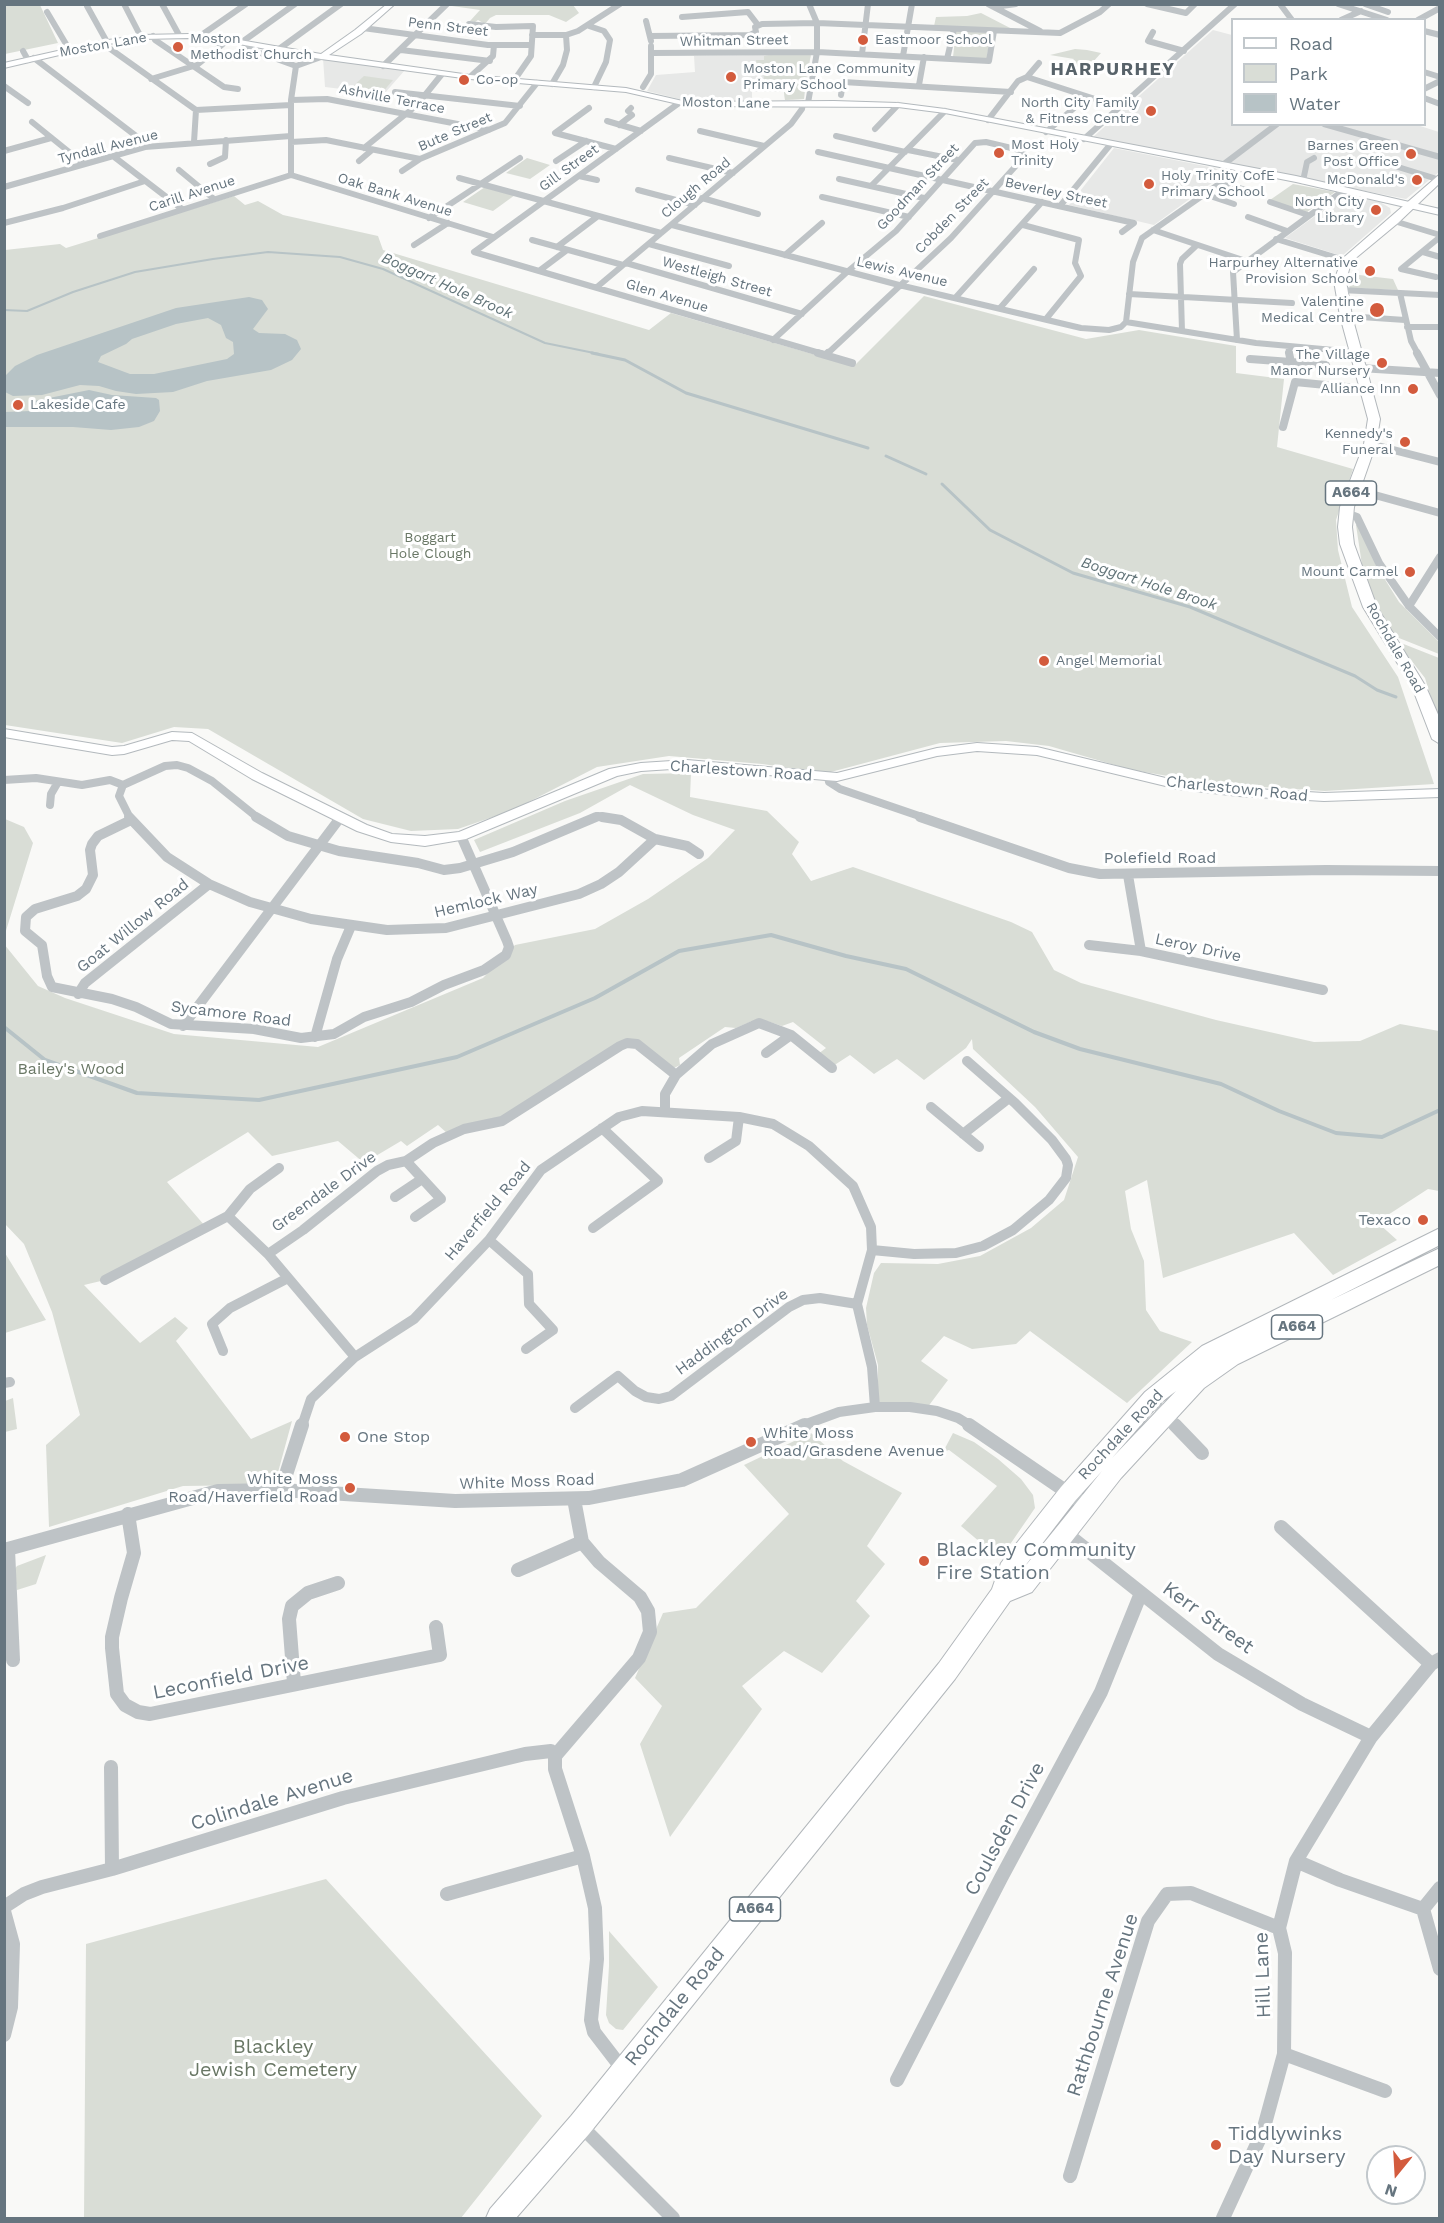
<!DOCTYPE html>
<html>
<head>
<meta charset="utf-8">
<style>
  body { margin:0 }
  #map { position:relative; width:1444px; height:2223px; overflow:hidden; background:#f9f9f7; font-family:"Work Sans",sans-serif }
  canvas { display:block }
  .frame { position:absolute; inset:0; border:6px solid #66757f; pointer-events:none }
  .legend { position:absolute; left:1231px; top:18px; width:195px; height:108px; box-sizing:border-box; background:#fff; border:2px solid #c2c8cc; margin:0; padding:8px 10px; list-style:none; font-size:18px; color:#66757f }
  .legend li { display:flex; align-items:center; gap:12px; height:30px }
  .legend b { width:30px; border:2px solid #c2c8cc }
  .north { position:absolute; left:1366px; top:2145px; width:60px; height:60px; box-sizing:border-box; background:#fff; border:2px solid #c2c8cc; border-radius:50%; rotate:198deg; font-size:16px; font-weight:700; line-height:24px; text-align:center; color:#66757f }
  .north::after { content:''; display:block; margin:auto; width:21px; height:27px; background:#d35b3d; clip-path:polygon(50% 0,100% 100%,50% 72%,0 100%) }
</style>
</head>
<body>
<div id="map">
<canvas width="1444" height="2223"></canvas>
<div class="frame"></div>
<ul class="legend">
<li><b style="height:8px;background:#fff"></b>Road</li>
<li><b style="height:16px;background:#d9ddd6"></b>Park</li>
<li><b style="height:16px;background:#b7c3c6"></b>Water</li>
</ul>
<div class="north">N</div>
</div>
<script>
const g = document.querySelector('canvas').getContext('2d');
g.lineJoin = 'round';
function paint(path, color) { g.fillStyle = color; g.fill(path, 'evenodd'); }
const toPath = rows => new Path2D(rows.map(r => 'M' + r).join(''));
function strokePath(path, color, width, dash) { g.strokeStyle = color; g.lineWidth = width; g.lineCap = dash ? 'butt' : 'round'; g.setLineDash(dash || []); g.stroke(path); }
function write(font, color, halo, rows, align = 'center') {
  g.font = font + ' "Work Sans",sans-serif'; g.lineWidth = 6; g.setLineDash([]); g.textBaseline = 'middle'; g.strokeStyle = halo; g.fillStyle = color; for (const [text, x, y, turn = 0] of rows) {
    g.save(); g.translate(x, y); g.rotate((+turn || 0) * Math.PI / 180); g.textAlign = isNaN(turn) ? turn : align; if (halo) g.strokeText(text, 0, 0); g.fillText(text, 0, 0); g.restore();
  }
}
const built = toPath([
  [1213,30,1232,35,1232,124,1417,125,1439,132,1439,172,1406,199,1093,137],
  [811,54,804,99,785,100,784,92,752,92,752,102,713,102,679,99,647,91,656,75,695,72,694,56],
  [323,58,405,70,384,94,325,87],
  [1114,148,1215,168,1224,174,1154,225,1069,205],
  [1345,194,1380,202,1390,208,1391,213,1342,256,1285,238]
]);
const green = toPath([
  [453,4,573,5,579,13,566,22,549,15,496,15,490,18,485,24,478,20,475,22,470,21,480,10,452,6],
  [4,5,40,5,58,43,5,54],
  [981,13,1014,30,934,26,936,17,967,16],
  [956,31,990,33,987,59,953,57],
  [1075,49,1087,50,1101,53,1085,71,1067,68,1074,59,1050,55],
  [811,54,806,79,764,80,763,68,757,67,756,60,764,60,764,56,769,55],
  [364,76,393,80,381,94,349,90],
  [805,81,804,99,785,100,784,92,759,92,758,84,765,84,766,82],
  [527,158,550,165,530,179,506,173],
  [1293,184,1335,192,1307,212,1270,200],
  [485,187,515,195,493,211,463,202],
  [234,196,245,205,258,201,283,215,378,236,383,250,649,330,671,313,854,366,924,296,1086,339,1139,330,1236,346,1236,373,1284,379,1277,447,1353,469,1336,520,1338,550,1352,607,1398,677,1434,784,1325,791,1216,784,1132,770,1049,746,1006,741,940,743,827,773,762,764,669,756,597,767,513,810,458,829,411,831,363,819,208,729,174,727,122,743,5,725,5,250,60,244,66,248],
  [1351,274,1393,279,1398,290,1350,288,1348,282],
  [1356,525,1358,525,1376,565,1399,602,1439,642,1439,654,1394,636,1381,617,1362,565],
  [1396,641,1439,658,1439,723,1425,678],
  [691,773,690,797,767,811,799,842,792,854,811,881,853,867,1011,922,1032,932,1054,970,1081,983,1216,1020,1314,1042,1360,1041,1400,1024,1439,1031,1439,1191,1428,1189,1377,1222,1397,1240,1333,1275,1294,1233,1163,1278,1147,1180,1125,1191,1131,1229,1144,1261,1146,1310,1160,1331,1192,1342,1127,1403,1030,1331,1016,1344,972,1349,944,1336,921,1361,948,1380,927,1408,878,1402,878,1365,867,1325,866,1308,874,1273,881,1263,938,1264,980,1256,1031,1228,1064,1200,1078,1157,1035,1107,973,1049,972,1039,966,1048,924,1080,897,1059,874,1074,850,1055,833,1066,818,1054,826,1048,793,1022,782,1026,767,1021,752,1021,736,1028,725,1027,679,1058,680,1065,674,1068,635,1041,504,1118,448,1134,438,1125,407,1146,401,1141,364,1163,338,1141,272,1156,248,1132,167,1182,205,1226,105,1280,84,1285,140,1343,175,1317,188,1328,176,1341,251,1439,292,1421,277,1476,260,1485,183,1486,49,1527,46,1445,80,1415,52,1312,24,1244,5,1224,4,944,38,986,65,998,174,1034,318,1047,483,978,515,945,595,929,648,899,708,858,735,830,693,815,630,785,580,813,480,852,474,840,565,801,643,774],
  [5,819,24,827,33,843,5,934],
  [5,1253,46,1320,5,1333,4,1333],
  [13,1398,17,1429,5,1432,5,1401],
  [811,1433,843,1461,902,1493,867,1546,885,1564,856,1601,870,1616,822,1673,784,1651,742,1686,762,1709,670,1837,640,1744,662,1706,635,1678,663,1613,696,1608,789,1514,744,1465],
  [953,1433,974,1442,998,1459,1021,1479,1033,1495,1035,1508,1000,1559,961,1526,997,1486,949,1450,943,1452],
  [46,1555,36,1584,17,1590,14,1570,17,1566],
  [326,1879,542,2116,461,2218,84,2218,86,1944],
  [609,1931,658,1987,623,2030,616,2029,609,2023,606,2015,609,1966]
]);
const water = toPath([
  [249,297,262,300,268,309,253,329,259,333,285,334,297,340,301,349,292,360,271,370,207,381,173,392,136,394,116,391,99,386,80,385,42,395,13,396,5,392,5,376,15,366,37,355,176,308],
  [208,318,221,325,226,338,233,342,234,354,227,359,154,374,130,374,98,362,101,356,126,344,132,339,176,324],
  [89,390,112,395,156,398,159,400,160,411,154,421,139,427,111,430,73,427,5,427,5,412,31,411,34,401]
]);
const streamFar2 = toPath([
  [4,310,27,311,73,292,135,272,213,259,268,252,340,257,383,269,545,343,599,354]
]);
const streamFar1 = toPath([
  [592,353,625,360,686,393,868,448],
  [886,456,926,474],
  [942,484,990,530,1073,573,1190,607,1355,676,1377,690,1396,697]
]);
const stream = toPath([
  [4,1027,45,1060,137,1093,259,1100,457,1057,595,998,679,951,771,935,846,956,906,969,1034,1032,1080,1049,1221,1084,1279,1111,1336,1133,1382,1137,1440,1110]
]);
const streetFar3 = toPath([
  [124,4,141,37],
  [162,4,179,35],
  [988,4,1040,31],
  [1147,4,1186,13,1195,4],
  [1280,4,1292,20],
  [1338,4,1387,20],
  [1365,4,1388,12],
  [87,6,107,42],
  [994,7,1016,4],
  [47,12,69,49],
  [682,17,748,12,758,25],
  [1341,20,1361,11],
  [1418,20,1440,8],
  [646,21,651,41],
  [469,24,496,27,533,26,531,56,513,82],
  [589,26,604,31,610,40,606,62,594,87],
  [363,28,488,45,531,45],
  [1424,31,1440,35],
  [1153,32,1148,41,1184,51],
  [532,35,566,35,578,31,620,4],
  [153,36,155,40,224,87,238,89],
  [200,36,246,4],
  [650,36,750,35,756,32,755,27,762,24,817,23,1060,33,1100,12,1109,4],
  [242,42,295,4],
  [102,43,196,110,194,142],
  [247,43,249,49,296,66],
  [279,49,341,4],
  [401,50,490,61],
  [23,51,28,60],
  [651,53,817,52,989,61,994,31],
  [862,54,868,4],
  [903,56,912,4],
  [34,58,140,139,145,147],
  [947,59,954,29],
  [296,66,321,57],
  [383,66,447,4],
  [1111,67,1155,75],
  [1424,72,1440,77],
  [470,77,493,56,494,45],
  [1027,77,1120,107],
  [151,79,197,65,228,40],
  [552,84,563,65,567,50,566,35],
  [919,85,924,57],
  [4,86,28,103],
  [643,87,651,74,651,46],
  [1424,89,1440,81],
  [395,92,520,106],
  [841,95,843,82,1011,92],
  [1424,98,1440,104],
  [291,100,327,99,489,130],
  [808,103,817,52,817,23,809,4],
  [589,108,555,133,616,149],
  [196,110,291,105],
  [988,120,1018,81,1027,77,1039,63],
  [607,121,641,131],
  [32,122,84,164],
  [1324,124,1440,157],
  [619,125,632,115,628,111,631,108],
  [875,129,898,105],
  [700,131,764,146],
  [1046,132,1087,97],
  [836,136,905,152],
  [1084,139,1235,4],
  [291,142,326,140,420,159],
  [364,148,417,105,442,74],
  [908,150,958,160],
  [4,151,51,138],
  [818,152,1134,223,1122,232],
  [113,156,182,209],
  [669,158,733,173],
  [359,161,372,150],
  [556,161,586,141],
  [210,164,225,157,226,140],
  [1224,164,1277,124],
  [1398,167,1437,179],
  [179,170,214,199],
  [402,171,420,159,505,123,537,83],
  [291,175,493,237],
  [291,175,291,100,296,66],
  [579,176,597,180],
  [459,178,661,233],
  [839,179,924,198],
  [1303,181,1307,162,1314,158],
  [1221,182,1249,191],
  [871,186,945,111],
  [4,187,145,147,291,136],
  [638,190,695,205],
  [1204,194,1234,204],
  [822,197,909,217],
  [702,198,758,214],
  [1270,202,1308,215],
  [1060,206,1110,145],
  [1248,217,1287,231],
  [429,218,520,158],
  [1394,221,1440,235],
  [4,223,63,208,145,181],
  [672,225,899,285,1081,328,1109,330,1121,327,1126,322],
  [1023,225,1079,240,1075,263,1081,276,1046,319],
  [1153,230,1246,261],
  [100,236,291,175],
  [1276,239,1338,258],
  [532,240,623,265],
  [649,244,729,266],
  [414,245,448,223],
  [557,247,598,216],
  [474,252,823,354],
  [474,252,679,103],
  [1423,252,1440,257],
  [785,255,822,223],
  [626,263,802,314],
  [539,271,567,250],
  [1436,277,1401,269,1440,237],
  [597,287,791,124,802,109,803,103],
  [1341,290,1440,295],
  [1400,293,1411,341,1418,354],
  [1129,294,1292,303],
  [956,297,1042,202],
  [1000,308,1034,269],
  [1346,316,1405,320],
  [1126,322,1256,343,1356,352],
  [1126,322,1133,262,1142,238,1239,170],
  [1407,327,1440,327],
  [1182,331,1180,264,1182,259,1197,245],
  [773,340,847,272,896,231,975,143,986,142,1024,151,1022,159,951,238,827,354],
  [1237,340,1233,272,1344,190],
  [1288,346,1290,354]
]);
const streetFar2 = toPath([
  [818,353,852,363],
  [1289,353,1291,362,1326,365,1328,371],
  [1417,353,1440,395],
  [826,355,828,353],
  [1250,359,1291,362],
  [1360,368,1440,373],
  [1283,427,1295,382,1367,389],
  [1370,444,1440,462],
  [1353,489,1440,513],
  [1346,513,1357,517,1379,563,1409,606,1440,637],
  [1409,606,1440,557],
  [828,777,829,782,840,789,925,818],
  [4,780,36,778,82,785,110,780,123,785],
  [50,805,51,794,58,782],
  [130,818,119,796,123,785,165,766,177,765,188,768,212,781,258,818],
  [593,818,598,816,610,818]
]);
const streetFar1 = toPath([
  [129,817,167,857,209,884,250,902,311,919,387,930,446,928,579,894,601,884,619,872,655,839],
  [256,817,288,836,339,851,418,863,444,870,460,868,513,852,596,817],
  [602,817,621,820,655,839],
  [920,817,1069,868,1100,874,1326,870,1440,871],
  [131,820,98,836,92,844,90,850,93,875,86,889,77,896,35,909,26,917,25,931,42,945,47,976,52,987,112,999,136,1007,171,1024,254,1029,301,1038,334,1034,364,1017,411,1002,444,985,484,970,506,955,509,947,507,941,461,836],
  [655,839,687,846,699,854],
  [1128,875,1141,951,1323,990],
  [1089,945,1141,951],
  [78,994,85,983,209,884],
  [183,1026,340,818],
  [315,1037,337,959,351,926],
  [766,1053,791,1035],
  [931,1107,979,1147],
  [665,1112,665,1094,676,1075,712,1044,759,1023,791,1035,832,1068],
  [963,1134,1009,1098],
  [709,1158,736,1141,739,1117],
  [406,1161,441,1199,415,1217],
  [279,1168,250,1189,228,1216,268,1254,355,1357],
  [395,1197,422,1179],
  [593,1228,658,1181,602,1128],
  [489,1240,528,1274,529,1304,553,1330,526,1349],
  [872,1250,914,1254,956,1253,983,1246,1013,1230,1049,1200,1066,1178,1068,1165,1066,1159,1052,1140,1015,1103,967,1061],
  [268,1254,303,1230,377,1171,388,1165,406,1161,433,1143,464,1129,502,1121,620,1046,627,1043,637,1044,676,1075],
  [105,1280,228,1216],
  [223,1351,212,1324,230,1308,288,1278],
  [4,1383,10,1382],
  [1151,1399,1177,1426],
  [575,1408,618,1376,635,1391,646,1397,659,1399,671,1396,789,1307,803,1300,820,1298,857,1304],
  [302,1426,311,1399,355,1357,414,1319,489,1240,541,1170,619,1117,642,1111,739,1117,773,1124,809,1146,853,1186,871,1227,872,1250,857,1304,872,1367,875,1407],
  [801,1426,839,1412,875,1407,910,1407,937,1411,958,1418,971,1426]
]);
const street = toPath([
  [969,1425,1086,1505],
  [1175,1425,1202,1453],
  [281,1490,302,1425],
  [128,1514,134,1553,121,1598,112,1637,112,1648,117,1694,125,1705,138,1712,150,1714,440,1655,436,1627],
  [1281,1527,1431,1664],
  [1063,1531,1218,1654,1302,1704,1371,1737],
  [8,1549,13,1660],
  [4,1550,218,1491,281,1490,455,1501,589,1498,682,1480,805,1425],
  [518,1570,582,1542],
  [294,1683,289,1619,292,1606,308,1593,338,1583],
  [555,1756,555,1769,583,1856,595,1908,597,1959,591,2020,594,2032,624,2071],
  [555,1756,639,1658,650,1632,648,1611,640,1597,599,1562,582,1542,574,1499],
  [111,1767,112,1869],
  [1296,1861,1340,1880,1423,1909,1440,1969],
  [447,1894,583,1856],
  [4,1907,24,1894,42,1887,112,1869,343,1798,525,1754,551,1751,555,1756],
  [1423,1909,1440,1888],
  [4,1911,13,1944,11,2007,4,2035],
  [1284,2054,1385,2091],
  [897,2080,1001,1878,1101,1692,1141,1593],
  [580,2125,673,2218],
  [1070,2176,1148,1921,1167,1894,1191,1893,1279,1928],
  [1223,2218,1263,2131,1284,2054,1285,1953,1279,1928,1296,1861,1371,1737,1431,1664,1440,1659]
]);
const secondary = toPath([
  [387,4,395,4,361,34,329,55,470,75,626,88,687,102,834,101,898,103,945,109,1296,176,1440,209,1440,215,1296,182,945,113,898,107,687,106,626,92,470,79,321,59,228,42,190,38,141,39,102,45,4,68,4,63,102,41,141,35,190,34,228,38,321,54,355,30,387,4],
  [4,729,112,747,124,746,172,732,192,733,262,773,367,825,392,834,425,836,459,832,609,769,641,763,687,760,837,773,937,748,977,743,1037,747,1178,781,1239,788,1324,793,1440,789,1440,797,1324,801,1239,796,1178,789,1037,755,977,751,937,756,837,781,687,768,641,771,617,776,466,839,425,846,391,842,357,831,252,779,189,741,172,740,124,754,112,755,4,737,4,729]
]);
const primary = toPath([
  [1440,174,1440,183,1398,223,1351,262,1346,281,1352,316,1380,419,1376,444,1354,507,1352,527,1354,544,1377,607,1426,687,1440,719,1440,744,1432,739,1412,687,1363,607,1340,544,1338,527,1340,507,1364,444,1368,419,1340,316,1334,281,1342,259,1440,174],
  [1440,1228,1440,1245,1331,1300,1440,1248,1440,1265,1238,1364,1204,1388,1121,1478,1032,1592,1010,1601,955,1679,589,2134,516,2218,486,2218,490,2209,571,2116,939,1663,992,1589,1001,1563,1061,1487,1145,1392,1202,1346,1440,1228],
  [1176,1391,1112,1458,1159,1404,1176,1391],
  [1102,1471,1018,1575,1075,1501,1102,1471]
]);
const markers = [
  [863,40,6,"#d35b3d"],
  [178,47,6,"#d35b3d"],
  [731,77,6,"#d35b3d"],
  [464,80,6,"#d35b3d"],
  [1151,111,6,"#d35b3d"],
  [999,153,6,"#d35b3d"],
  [1411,154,6,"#d35b3d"],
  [1417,180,6,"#d35b3d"],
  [1149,184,6,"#d35b3d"],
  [1376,210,6,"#d35b3d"],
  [1370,271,6,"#d35b3d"],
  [1377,310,8,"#d35b3d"],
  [1382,363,6,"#d35b3d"],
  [1413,389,6,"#d35b3d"],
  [18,405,6,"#d35b3d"],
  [1405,442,6,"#d35b3d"],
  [1410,572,6,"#d35b3d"],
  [1044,661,6,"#d35b3d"],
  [1423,1220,6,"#d35b3d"],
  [345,1437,6,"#d35b3d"],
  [751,1442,6,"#d35b3d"],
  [350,1488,6,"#d35b3d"],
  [924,1561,6,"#d35b3d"],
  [1216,2145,6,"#d35b3d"]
];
const farStreetnames = [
  ["Penn Street",448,27,7],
  ["Whitman Street",734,41,-1],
  ["Moston Lane",103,45,-10],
  ["Ashville Terrace",392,99,11],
  ["Moston Lane",726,103,1],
  ["Bute Street",455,132,-23],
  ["Tyndall Avenue",108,147,-14],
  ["Gill Street",569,168,-36],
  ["Goodman Street",918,187,-47],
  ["Clough Road",696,188,-40],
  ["Beverley Street",1056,193,12],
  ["Carill Avenue",192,194,-18],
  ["Oak Bank Avenue",395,195,17],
  ["Cobden Street",952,216,-46],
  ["Lewis Avenue",902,272,13],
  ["Westleigh Street",717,277,16],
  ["Glen Avenue",667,296,17],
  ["Rochdale Road",1395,648,60]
];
const farPoinames = [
  ["Moston",190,39,"left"],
  ["Methodist Church",190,55,"left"],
  ["Eastmoor School",875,40,"left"],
  ["Moston Lane Community",743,69,"left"],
  ["Primary School",743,85,"left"],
  ["Co-op",476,80,"left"],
  ["North City Family",1139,103],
  ["& Fitness Centre",1139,119],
  ["Most Holy",1011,145,"left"],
  ["Trinity",1011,161,"left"],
  ["Barnes Green",1399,146],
  ["Post Office",1399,162],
  ["Holy Trinity CofE",1161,176,"left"],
  ["Primary School",1161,192,"left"],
  ["McDonald's",1405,180],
  ["North City",1364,202],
  ["Library",1364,218],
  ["Harpurhey Alternative",1358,263],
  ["Provision School",1358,279],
  ["Valentine",1364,302],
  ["Medical Centre",1364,318],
  ["The Village",1370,355],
  ["Manor Nursery",1370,371],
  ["Alliance Inn",1401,389],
  ["Lakeside Cafe",30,405,"left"],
  ["Kennedy's",1393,434],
  ["Funeral",1393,450],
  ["Mount Carmel",1398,572],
  ["Angel Memorial",1056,661,"left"]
];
const farParknames = [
  ["Boggart",430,538],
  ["Hole Clough",430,554]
];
const farWaternames = [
  ["Boggart Hole Brook",447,286,24],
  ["Boggart Hole Brook",1149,584,18]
];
const shields = [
  [1351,493,51],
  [1297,1327,51],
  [755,1909,51]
];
const shieldNames = [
  ["A664",1351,493],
  ["A664",1297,1327],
  ["A664",755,1909]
];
const streetNames = [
  ["Charlestown Road",741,771,4],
  ["Charlestown Road",1237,789,6],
  ["Polefield Road",1160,858],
  ["Hemlock Way",486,901,-13],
  ["Goat Willow Road",133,926,-39],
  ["Leroy Drive",1198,948,12],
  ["Sycamore Road",231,1014,7],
  ["Greendale Drive",324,1192,-36],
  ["Haverfield Road",488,1211,-50],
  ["Haddington Drive",732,1332,-36],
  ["Rochdale Road",1121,1435,-47],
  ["White Moss Road",527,1482,-2]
];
const parkNames = [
  ["Bailey's Wood",71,1069]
];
const poiNames = [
  ["Texaco",1411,1220],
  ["White Moss",763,1433,"left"],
  ["Road/Grasdene Avenue",763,1451,"left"],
  ["One Stop",357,1437,"left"],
  ["White Moss",338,1479],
  ["Road/Haverfield Road",338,1497]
];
const farDistrictnames = [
  ["HARPURHEY",1113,70]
];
const nearPoinames = [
  ["Blackley Community",936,1550],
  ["Fire Station",936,1573],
  ["Tiddlywinks",1228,2134],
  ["Day Nursery",1228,2157]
];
const nearStreetnames = [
  ["Kerr Street",1208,1618,36],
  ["Leconfield Drive",231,1678,-11],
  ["Colindale Avenue",272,1800,-17],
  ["Coulsden Drive",1005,1829,-62],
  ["Hill Lane",1263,1975,-92],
  ["Rathbourne Avenue",1103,2005,-72],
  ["Rochdale Road",675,2007,-51]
];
const nearParknames = [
  ["Blackley",273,2047],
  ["Jewish Cemetery",273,2070]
];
paint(built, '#e7e8e7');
paint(green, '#d9ddd6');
paint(water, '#b7c3c6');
strokePath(streamFar2, '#b7c3c6', 2);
strokePath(streamFar1, '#b7c3c6', 3);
strokePath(stream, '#b7c3c6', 4);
strokePath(secondary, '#b3b9bd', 2);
strokePath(primary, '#b2b7bb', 2);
strokePath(streetFar3, '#bec3c6', 6);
strokePath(streetFar2, '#bec3c6', 8);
strokePath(streetFar1, '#bec3c6', 10);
strokePath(street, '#bec3c6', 14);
paint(secondary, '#fff');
paint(primary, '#fff');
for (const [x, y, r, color] of markers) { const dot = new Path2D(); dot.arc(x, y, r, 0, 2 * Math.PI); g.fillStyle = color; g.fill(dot); strokePath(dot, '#fff', 2); }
write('14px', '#66757f', '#fff', farStreetnames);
write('14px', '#66757f', '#fff', farPoinames, 'right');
write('14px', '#697765', '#fff', farParknames);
write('italic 15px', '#617378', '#fff', farWaternames);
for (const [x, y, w] of shields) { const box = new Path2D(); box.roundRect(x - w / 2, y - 12, w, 24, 4.5); g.fillStyle = '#fff'; g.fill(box); strokePath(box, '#66757f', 1.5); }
write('bold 15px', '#66757f', null, shieldNames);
write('16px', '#66757f', '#fff', streetNames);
write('16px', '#697765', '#fff', parkNames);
write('16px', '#66757f', '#fff', poiNames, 'right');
g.letterSpacing = '1.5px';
write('bold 18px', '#58636a', '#fff', farDistrictnames);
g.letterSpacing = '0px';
write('20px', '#66757f', '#fff', nearPoinames, 'left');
write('20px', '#66757f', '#fff', nearStreetnames);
write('20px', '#697765', '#fff', nearParknames);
</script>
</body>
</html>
